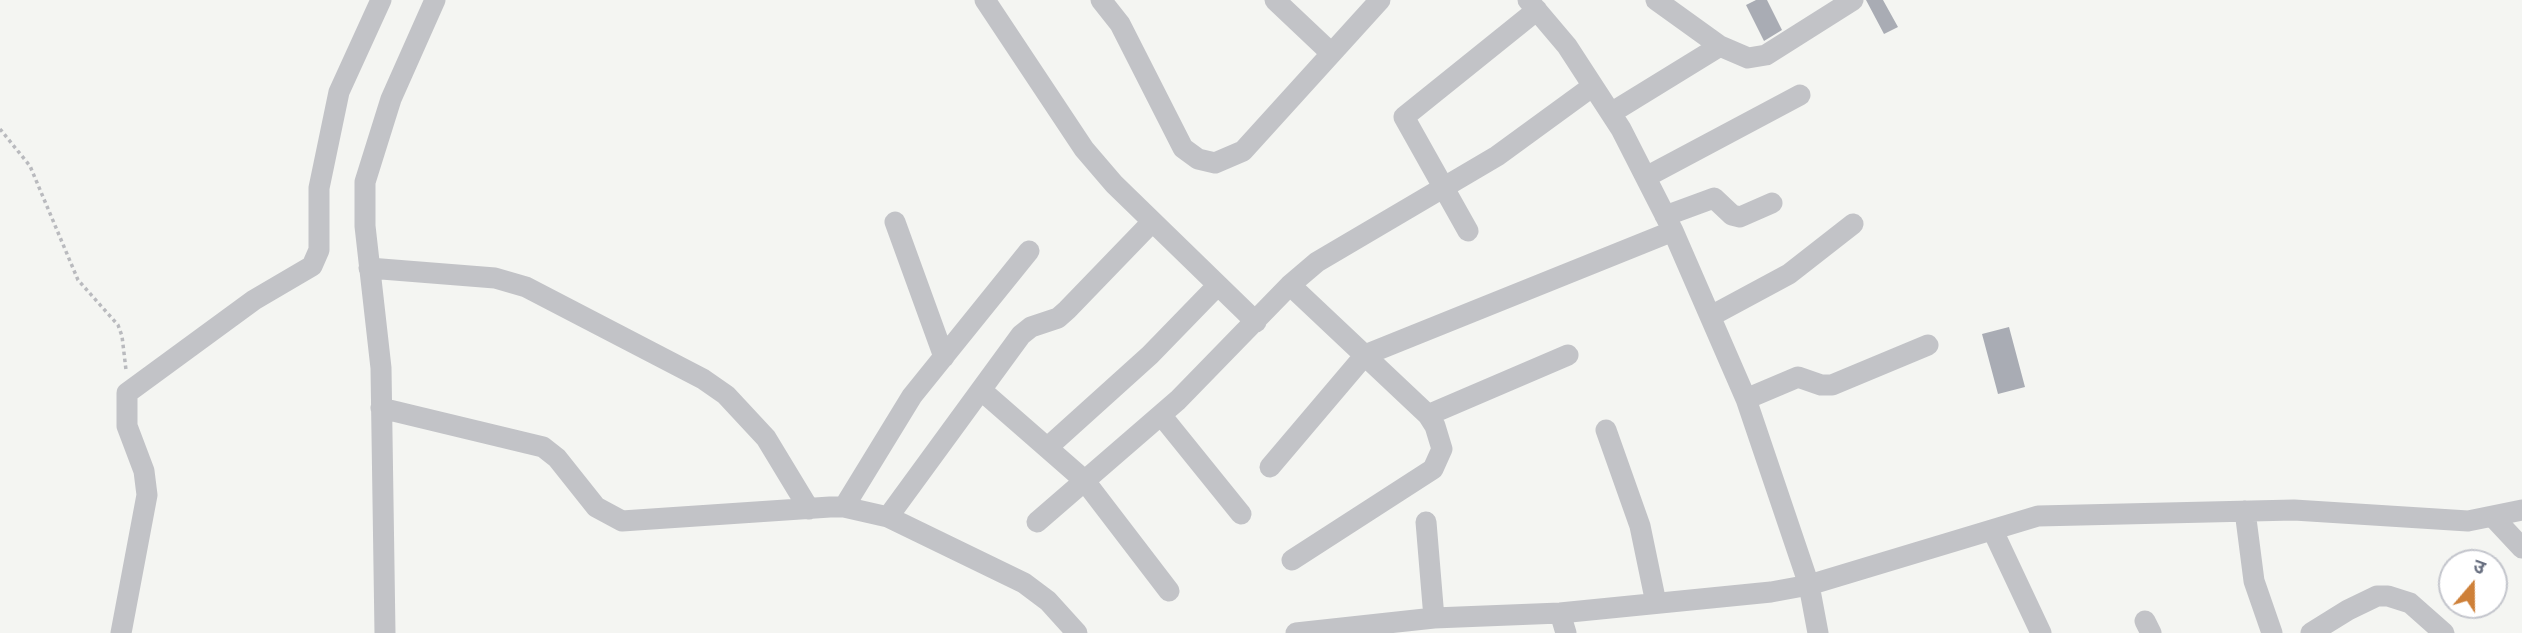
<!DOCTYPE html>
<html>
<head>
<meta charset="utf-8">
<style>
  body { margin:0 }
  #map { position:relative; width:2522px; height:633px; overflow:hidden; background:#f4f5f2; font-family:Quicksand,"Noto Sans Devanagari",sans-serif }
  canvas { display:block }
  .north { position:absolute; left:2438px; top:549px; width:70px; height:70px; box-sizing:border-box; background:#fff; border:2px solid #c3c5cc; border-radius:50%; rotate:20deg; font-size:19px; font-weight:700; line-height:28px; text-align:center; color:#686f80 }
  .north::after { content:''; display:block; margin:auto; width:24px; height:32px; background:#ce8039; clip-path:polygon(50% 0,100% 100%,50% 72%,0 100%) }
</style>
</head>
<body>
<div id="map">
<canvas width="2522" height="633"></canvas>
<div class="north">उ</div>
</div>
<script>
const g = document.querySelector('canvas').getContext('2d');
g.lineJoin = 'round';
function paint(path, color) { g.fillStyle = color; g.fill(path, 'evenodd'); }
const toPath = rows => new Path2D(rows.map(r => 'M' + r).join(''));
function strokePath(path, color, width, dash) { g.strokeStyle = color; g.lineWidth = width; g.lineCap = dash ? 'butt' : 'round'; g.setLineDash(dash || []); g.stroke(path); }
const building = toPath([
  [1756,0,1767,0,1782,30,1764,41,1746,5],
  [1866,0,1883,0,1898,27,1884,34],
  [2009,327,2025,387,1998,394,1982,334]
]);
const path = toPath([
  [0,129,30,166,78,280,118,325,122,336,126,370]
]);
const street = toPath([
  [985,0,1084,149,1114,184,1256,322],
  [1101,0,1120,24,1183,148,1198,159,1215,163,1243,151,1380,0],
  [1275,0,1331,53],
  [1528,0,1567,46,1621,129,1673,231,1746,399,1809,585,1818,633],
  [1656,0,1720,46,1748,58,1766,55,1853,0],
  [1611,113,1720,46],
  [1646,177,1800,95],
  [1665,216,1714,198,1732,215,1740,217,1772,203],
  [895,222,944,357],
  [1468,231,1404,117,1537,10],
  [369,268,495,278,526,287,703,379,726,395,766,438,809,509],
  [1290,285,1428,415,1435,426,1442,449,1433,469,1292,560],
  [1711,316,1789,274,1853,224],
  [981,390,1084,480,1169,591],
  [1746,399,1798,377,1821,385,1832,385,1928,345],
  [381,408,543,447,557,458,596,507,622,521,830,507,844,507,888,517,1024,583,1048,601,1077,633],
  [1161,415,1241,514],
  [1428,415,1568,355],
  [1606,430,1640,526,1656,603],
  [1048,447,1150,355,1218,285],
  [1270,467,1365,355,1673,231],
  [844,507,912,396,1029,251],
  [2245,511,2254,581,2272,633],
  [888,517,1021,335,1031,327,1058,318,1067,310,1152,222],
  [2494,518,2522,548],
  [1037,522,1178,400,1290,285,1317,262,1497,156,1593,86],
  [1426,522,1434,618],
  [1993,531,2041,633],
  [1560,613,1566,633],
  [2145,621,2151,633],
  [121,633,147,495,144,471,127,426,127,393,254,300,312,266,319,250,319,188,339,92,381,0],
  [385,633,381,368,365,226,365,182,391,99,435,0],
  [1296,633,1434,618,1560,613,1771,592,1809,585,2038,516,2294,510,2468,521,2522,510],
  [2311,633,2348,610,2377,596,2388,596,2410,603,2444,633]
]);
paint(building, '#a9acb4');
strokePath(path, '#b9babe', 3.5, [3.5, 3.5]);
strokePath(street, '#c2c3c7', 21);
</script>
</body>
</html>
